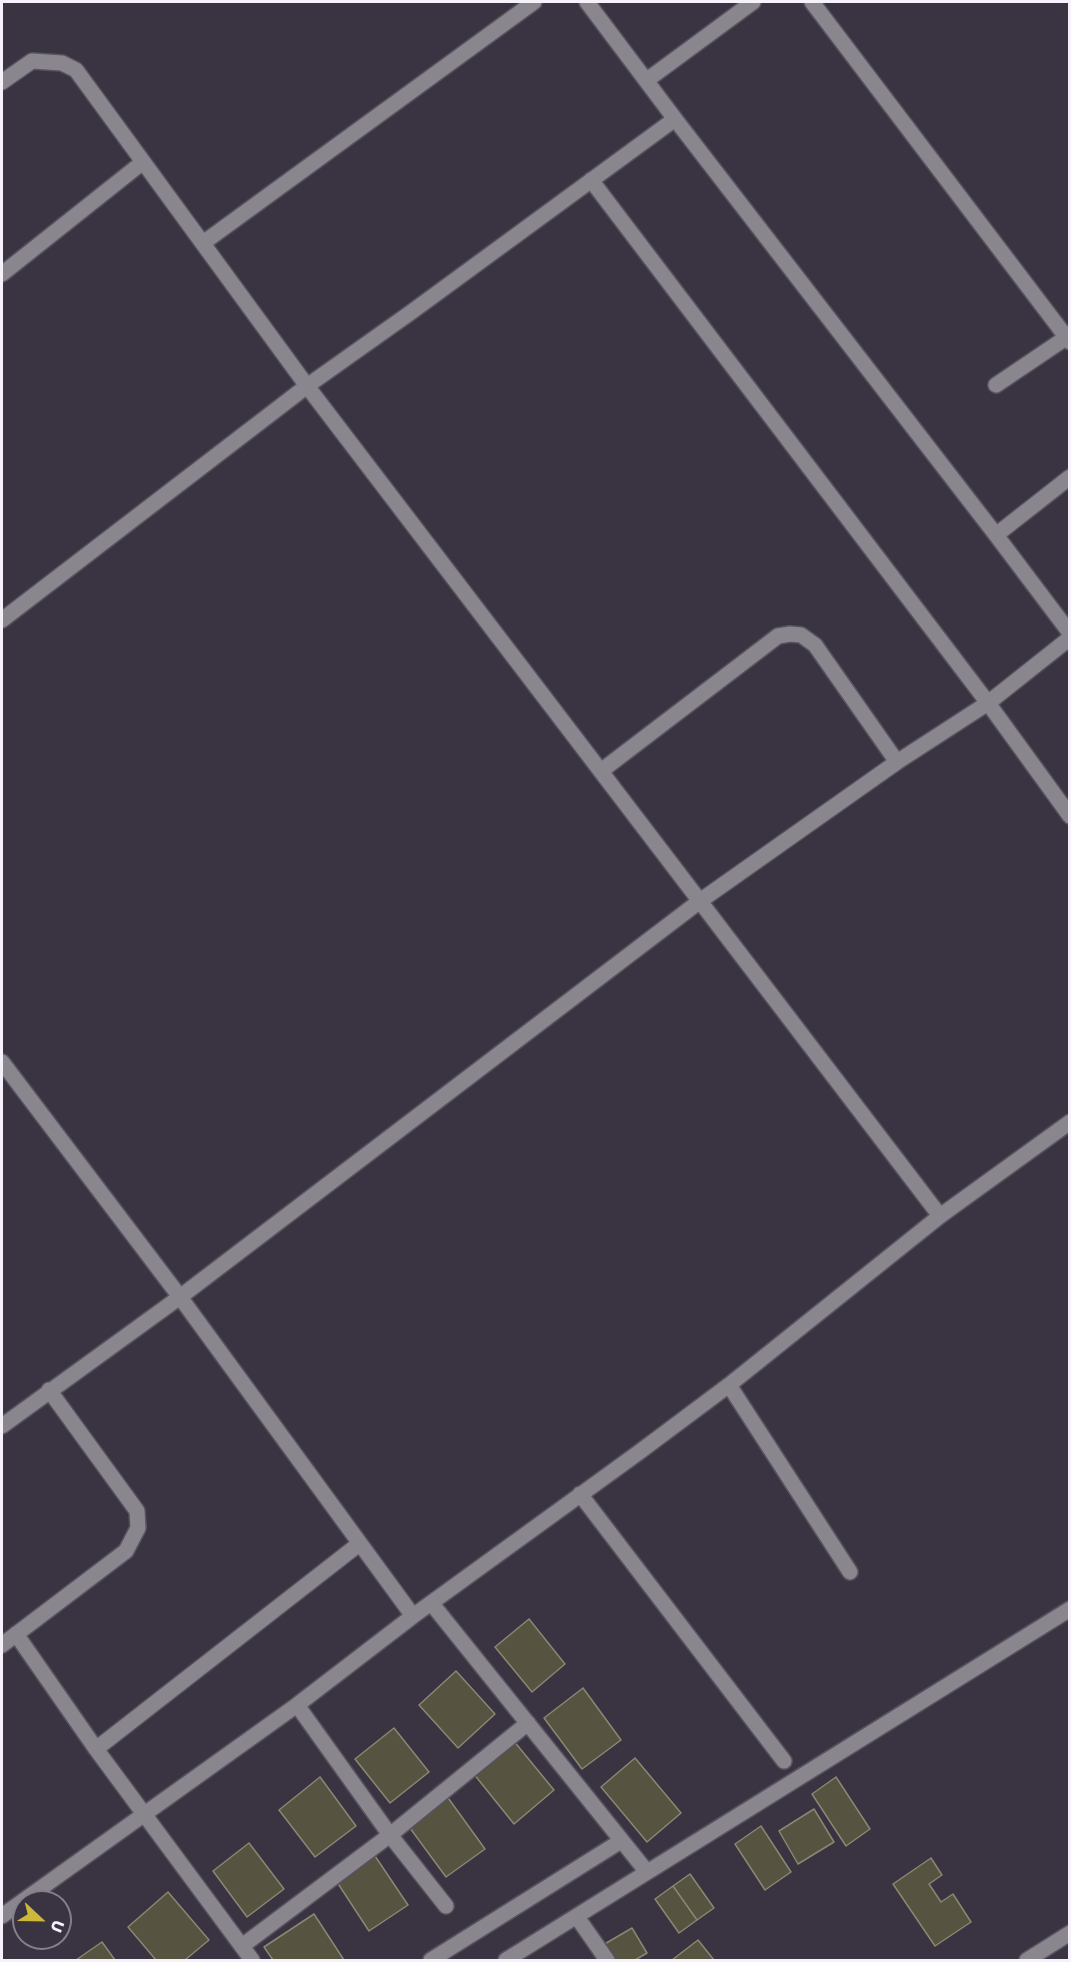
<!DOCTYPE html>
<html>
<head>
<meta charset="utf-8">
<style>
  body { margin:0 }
  #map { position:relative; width:1071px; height:1962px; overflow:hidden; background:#3a3342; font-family:Poppins,sans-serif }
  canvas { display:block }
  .frame { position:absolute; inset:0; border:3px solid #f6f1fb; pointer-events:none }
  .north { position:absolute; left:12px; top:1890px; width:60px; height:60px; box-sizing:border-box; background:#3a3342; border:2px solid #857f8c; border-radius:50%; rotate:112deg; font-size:16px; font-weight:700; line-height:24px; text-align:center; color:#f6f1fb }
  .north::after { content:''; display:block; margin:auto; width:21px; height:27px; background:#ceb837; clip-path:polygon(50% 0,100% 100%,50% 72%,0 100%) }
</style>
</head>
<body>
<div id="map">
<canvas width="1071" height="1962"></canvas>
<div class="frame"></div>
<div class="north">U</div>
</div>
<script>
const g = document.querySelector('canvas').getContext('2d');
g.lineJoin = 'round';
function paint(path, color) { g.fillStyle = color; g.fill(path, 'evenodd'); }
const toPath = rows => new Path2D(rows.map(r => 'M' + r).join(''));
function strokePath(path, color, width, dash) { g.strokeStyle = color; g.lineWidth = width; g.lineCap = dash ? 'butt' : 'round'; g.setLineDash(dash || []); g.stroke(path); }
const building = toPath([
  [529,1619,565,1664,532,1692,495,1647,529,1619],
  [456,1671,495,1714,458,1748,419,1705,456,1671],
  [583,1688,621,1740,582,1769,544,1718,583,1688],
  [394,1728,429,1772,390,1803,355,1759,394,1728],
  [513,1740,554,1790,514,1824,473,1773,513,1740],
  [635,1758,681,1813,647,1842,601,1787,635,1758],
  [320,1777,356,1826,315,1857,279,1810,320,1777],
  [836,1777,870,1829,846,1846,812,1794,836,1777],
  [446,1795,485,1849,446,1877,407,1824,446,1795],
  [814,1809,834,1842,798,1864,779,1831,814,1809],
  [761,1826,791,1872,765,1890,735,1844,761,1826],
  [249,1843,284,1889,247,1917,213,1871,249,1843],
  [373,1853,408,1905,369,1931,335,1879,373,1853],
  [931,1858,942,1875,929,1884,941,1902,953,1894,971,1922,935,1946,893,1884,931,1858],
  [690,1874,714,1908,697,1920,673,1886,690,1874],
  [673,1886,697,1920,679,1933,655,1899,673,1886],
  [168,1892,209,1940,185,1960,156,1960,128,1927,168,1892],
  [314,1914,344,1960,273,1960,264,1947,314,1914],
  [632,1928,647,1953,635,1960,612,1960,603,1945,632,1928],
  [698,1940,714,1960,672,1960,698,1940],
  [102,1942,115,1960,76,1960,102,1942]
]);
const minor = toPath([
  [812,2,1070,342],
  [647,80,753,2],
  [2,82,32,61,62,63,76,70,307,386,940,1216],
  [675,119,996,535,1070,633],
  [591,180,988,703,1070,816],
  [203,243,534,2],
  [2,274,143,162],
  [996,385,1070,335],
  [996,535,1070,477],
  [2,620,307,386,410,313,675,119,587,2],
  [601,771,778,636,790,634,801,635,815,645,897,762],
  [2,1062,180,1297,413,1616],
  [729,1385,850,1572],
  [2,1426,180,1297,700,901,897,762,988,703,1070,638],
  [580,1494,784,1761],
  [432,1604,647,1872],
  [16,1634,96,1749,252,1960],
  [2,1645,126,1551,138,1528,137,1511,49,1390],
  [297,1705,390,1835,446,1906],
  [96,1749,359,1544],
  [2,1916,297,1705,413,1616,638,1453,729,1385,940,1216,1070,1122],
  [577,1917,607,1960],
  [242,1946,390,1835,528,1723],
  [431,1960,621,1841],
  [506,1960,1070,1609],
  [1027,1960,1070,1933]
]);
paint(building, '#565340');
strokePath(building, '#8a8773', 1.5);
strokePath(minor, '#585160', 18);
strokePath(minor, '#8a868e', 15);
</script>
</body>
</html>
